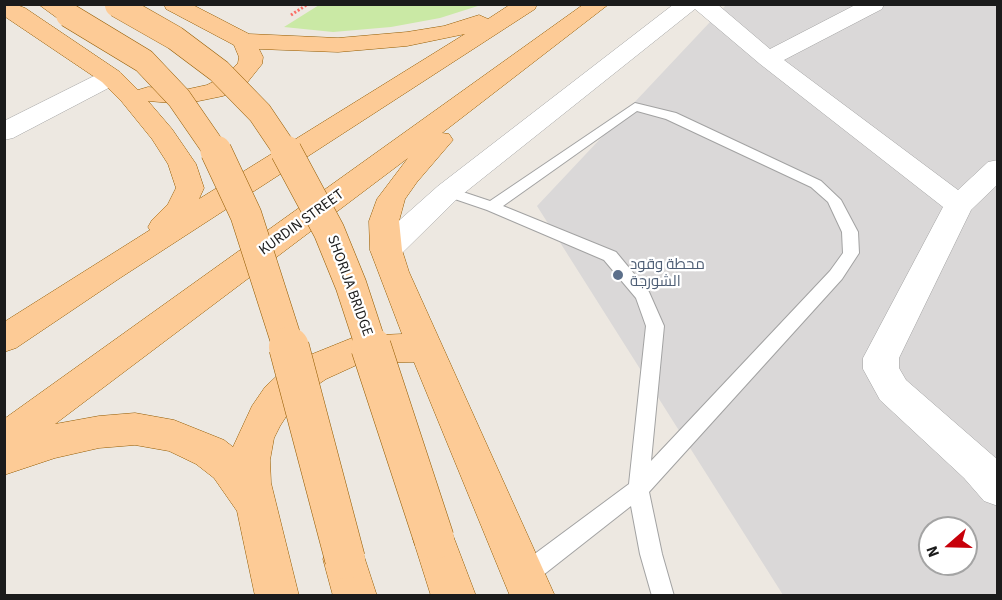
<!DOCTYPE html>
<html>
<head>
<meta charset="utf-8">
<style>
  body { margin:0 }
  #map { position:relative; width:1002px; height:600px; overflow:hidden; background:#ede8e1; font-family:"Source Sans 3",sans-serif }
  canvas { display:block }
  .frame { position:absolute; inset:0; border:6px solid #1b1b1b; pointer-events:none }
  .north { position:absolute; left:918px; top:516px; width:60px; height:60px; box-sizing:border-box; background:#fff; border:2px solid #a4a4a4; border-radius:50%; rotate:250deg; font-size:16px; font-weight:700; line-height:24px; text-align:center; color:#1b1b1b }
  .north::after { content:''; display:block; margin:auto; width:21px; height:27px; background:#c7000a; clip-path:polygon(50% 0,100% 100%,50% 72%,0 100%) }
</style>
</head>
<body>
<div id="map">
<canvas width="1002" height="600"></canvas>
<div class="frame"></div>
<div class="north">N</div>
</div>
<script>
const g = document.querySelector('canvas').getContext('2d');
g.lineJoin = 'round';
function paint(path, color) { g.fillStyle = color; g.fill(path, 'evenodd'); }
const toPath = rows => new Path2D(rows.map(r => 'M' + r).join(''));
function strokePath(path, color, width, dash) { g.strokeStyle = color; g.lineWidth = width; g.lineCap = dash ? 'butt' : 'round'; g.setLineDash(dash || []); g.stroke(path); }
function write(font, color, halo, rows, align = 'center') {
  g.font = font + ' "Source Sans 3",Cairo,sans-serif'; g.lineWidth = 4.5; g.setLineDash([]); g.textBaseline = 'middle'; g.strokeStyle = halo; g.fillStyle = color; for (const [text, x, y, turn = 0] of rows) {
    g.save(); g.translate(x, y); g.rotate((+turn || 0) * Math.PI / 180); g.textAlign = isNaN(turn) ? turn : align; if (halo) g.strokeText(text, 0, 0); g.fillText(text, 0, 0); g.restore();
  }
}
const residential = toPath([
  [726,5,997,5,997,595,783,595,537,206],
  [930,528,966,528,966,564,930,564]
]);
const grass = toPath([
  [319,5,319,4,481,5,440,18,391,27,333,32,284,27]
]);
const path = toPath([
  [291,15,308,4]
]);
const service = toPath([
  [635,103,676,113,821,181,841,200,858,232,859,253,842,279,649,492,662,554,674,596,652,596,640,554,631,506,533,583,525,586,517,583,514,575,517,567,629,484,646,326,636,298,604,260,487,210,443,195,441,192,448,187,490,201,635,103],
  [637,111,666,119,811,187,828,202,842,232,843,253,830,271,651,461,664,326,649,292,616,252,503,206,637,111]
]);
const minor = toPath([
  [674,4,717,4,770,49,857,4,884,4,882,9,784,60,958,190,988,162,998,160,998,184,971,210,899,358,899,368,906,380,998,460,998,506,984,501,964,478,880,400,863,369,863,358,943,207,760,64,695,9,458,198,397,258,386,261,375,258,370,250,375,242,438,186,674,4],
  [111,70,120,72,123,77,120,82,13,138,4,140,4,121,102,72,111,70]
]);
const primary = toPath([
  [4,4,14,4,25,8,120,72,138,90,148,87,184,90,207,85,228,74,238,63,239,57,234,45,166,9,164,4,191,4,249,34,338,38,407,32,444,26,479,15,488,19,511,4,537,4,535,9,120,278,16,348,4,352,4,322,150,230,148,227,152,220,168,204,176,188,168,164,152,139,122,102,102,82,4,16,4,4],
  [465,34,199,199,204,188,196,164,172,129,148,101,184,104,223,96,236,90,246,84,262,64,263,57,259,49,338,52,407,46,465,34],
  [38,4,65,4,79,15,76,20,68,22,60,20,38,4],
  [584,4,609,4,442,133,449,134,453,140,417,182,405,199,399,221,402,250,409,272,555,596,510,596,414,362,361,363,326,379,307,392,291,409,280,426,274,438,270,460,271,483,299,596,255,596,237,511,214,478,196,464,169,451,135,445,99,448,55,458,4,475,4,419,584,4],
  [408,158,377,199,369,221,370,250,402,334,357,336,300,359,281,372,265,387,252,406,233,447,224,440,174,420,135,413,99,416,55,424,408,158],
  [434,519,449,525,476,596,431,596,413,539,419,525,434,519],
  [345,538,360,544,377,596,333,596,323,559,330,544,345,538]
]);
const primaryBridgeFar2 = toPath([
  [117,5,175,38,219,71,260,113,287,153],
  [68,15,144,61,179,98,217,153]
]);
const primaryBridgeFar1 = toPath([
  [216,151,246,215,289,349],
  [286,151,329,231,351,285,372,349]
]);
const primaryBridge = toPath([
  [289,347,345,559],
  [371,347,434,539]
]);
const markers = [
  [618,275,6,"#5c6f8a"]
];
const streetNames = [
  ["KURDIN STREET",302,223,-36],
  ["SHORIJA BRIDGE",349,286,70]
];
const serviceNames = [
  ["محطة وقود",630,266],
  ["الشورجة",630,283]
];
paint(residential, '#dad8d8');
paint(grass, '#cae9a5');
strokePath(service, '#a2a2a2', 2);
strokePath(minor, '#a2a2a2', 1);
strokePath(primary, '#935b00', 1);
strokePath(path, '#fb6c64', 3, [2, 2]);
paint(service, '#fff');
paint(minor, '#fff');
paint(primary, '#fdcb96');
strokePath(primaryBridgeFar2, '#935b00', 25, []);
strokePath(primaryBridgeFar1, '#935b00', 32, []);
strokePath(primaryBridge, '#935b00', 41, []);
strokePath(primaryBridgeFar2, '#fdcb96', 24);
strokePath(primaryBridgeFar1, '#fdcb96', 31);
strokePath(primaryBridge, '#fdcb96', 40);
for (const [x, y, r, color] of markers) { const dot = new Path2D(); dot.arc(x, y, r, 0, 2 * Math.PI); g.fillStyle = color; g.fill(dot); strokePath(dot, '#fff', 2); }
write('15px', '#1b1b1b', '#fff', streetNames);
write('15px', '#4e5e75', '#fff', serviceNames, 'left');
</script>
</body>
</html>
